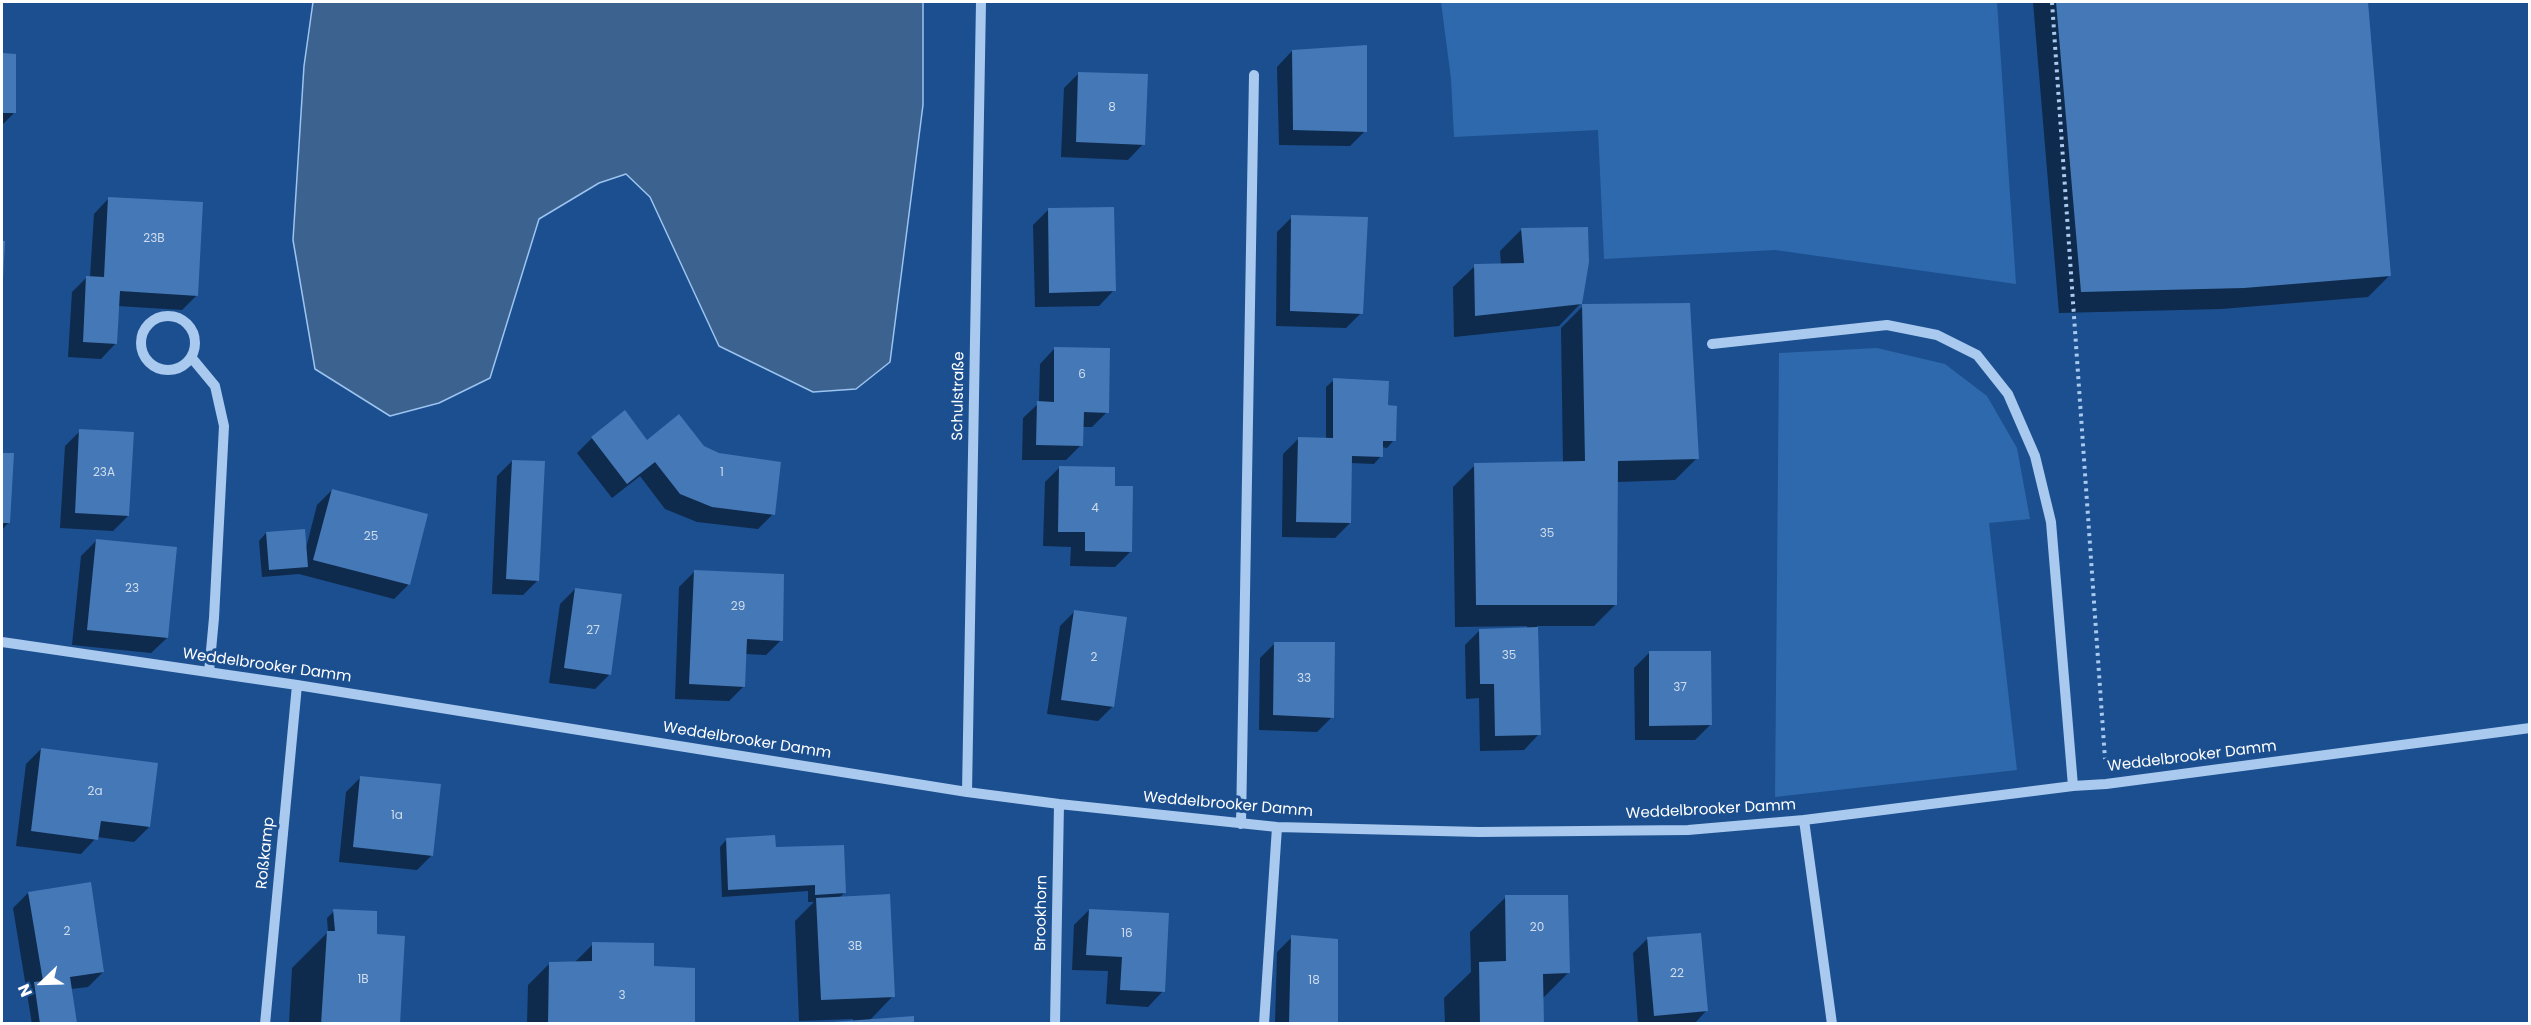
<!DOCTYPE html>
<html>
<head>
<meta charset="utf-8">
<style>
  body { margin:0 }
  #map { position:relative; width:2531px; height:1025px; overflow:hidden; background:#1b4f8f; font-family:Poppins,sans-serif }
  canvas { display:block }
  .frame { position:absolute; inset:0; border:3px solid #fff; pointer-events:none }
  .north { position:absolute; left:12px; top:953px; width:60px; height:60px; -webkit-text-stroke:4px #1b4f8f; paint-order:stroke; rotate:247deg; font-size:16px; font-weight:700; line-height:24px; text-align:center; color:#fff }
  .north::after { content:''; display:block; margin:auto; width:21px; height:27px; background:#fff; clip-path:polygon(50% 0,100% 100%,50% 72%,0 100%) }
</style>
</head>
<body>
<div id="map">
<canvas width="2531" height="1025"></canvas>
<div class="frame"></div>
<div class="north">N</div>
</div>
<script>
const g = document.querySelector('canvas').getContext('2d');
g.lineJoin = 'round';
function paint(path, color) { g.fillStyle = color; g.fill(path, 'evenodd'); }
const toPath = rows => new Path2D(rows.map(r => 'M' + r).join(''));
function strokePath(path, color, width, dash) { g.strokeStyle = color; g.lineWidth = width; g.lineCap = dash ? 'butt' : 'round'; g.setLineDash(dash || []); g.stroke(path); }
function write(font, color, halo, rows, align = 'center') {
  g.font = font + ' Poppins,sans-serif'; g.lineWidth = 6; g.setLineDash([]); g.textBaseline = 'middle'; g.strokeStyle = halo; g.fillStyle = color; for (const [text, x, y, turn = 0] of rows) {
    g.save(); g.translate(x, y); g.rotate((+turn || 0) * Math.PI / 180); g.textAlign = isNaN(turn) ? turn : align; if (halo) g.strokeText(text, 0, 0); g.fillText(text, 0, 0); g.restore();
  }
}
const green = toPath([
  [1441,2,1997,2,2016,284,1775,250,1604,259,1598,130,1454,137,1451,79],
  [1877,348,1945,364,1987,396,2017,448,2030,519,1989,523,2017,770,1775,797,1779,353]
]);
const water = toPath([
  [313,2,923,2,923,105,890,362,856,389,813,392,719,346,650,197,626,174,599,183,539,219,490,378,439,403,390,416,315,369,293,240,304,66,313,2]
]);
const shadow = toPath([
  [2033,2,2366,2,2390,275,2368,297,2221,309,2059,313],
  [1292,51,1365,131,1350,146,1279,145,1277,67],
  [2,55,14,55,14,113,2,125],
  [1079,73,1143,144,1128,160,1061,157,1064,88],
  [109,198,197,295,182,310,118,306,116,343,101,359,68,357,72,292,87,277,90,277,94,214],
  [1048,210,1114,290,1099,306,1035,307,1033,225],
  [1292,217,1361,313,1346,328,1276,326,1277,232],
  [1521,230,1581,303,1559,326,1454,337,1453,287,1475,266,1501,265,1500,251],
  [2,243,4,243,2,285],
  [1583,306,1697,458,1675,480,1617,482,1616,604,1594,626,1537,626,1539,734,1524,750,1480,751,1479,698,1466,699,1465,645,1480,630,1527,629,1527,626,1455,627,1453,487,1475,465,1563,463,1561,328],
  [1055,348,1107,412,1092,427,1082,427,1081,445,1066,460,1022,460,1023,418,1039,403,1040,364],
  [1334,380,1387,407,1394,440,1387,448,1382,447,1381,456,1374,464,1351,463,1350,523,1335,538,1282,537,1283,454,1298,439,1326,439,1326,387],
  [80,431,128,516,113,531,60,528,65,446],
  [592,438,703,447,773,514,758,529,697,522,665,509,640,476,612,498,577,453],
  [2,454,12,455,8,523,2,530],
  [512,461,538,580,523,595,492,594,497,476],
  [1060,467,1113,487,1130,552,1115,567,1070,566,1071,547,1043,546,1045,482],
  [332,490,409,584,394,599,299,574,262,577,259,541,266,533,306,548,317,505],
  [96,541,167,638,151,653,72,645,81,556],
  [694,572,781,640,766,655,745,654,744,686,729,701,675,699,679,587],
  [575,589,610,674,595,689,549,683,560,604],
  [1075,611,1113,706,1098,721,1047,714,1060,626],
  [1275,643,1332,717,1317,732,1259,730,1260,658],
  [1649,653,1710,725,1695,740,1635,740,1634,668],
  [41,749,149,827,134,842,97,837,81,854,16,846,26,764],
  [361,777,432,855,417,870,339,862,346,792],
  [727,839,774,848,844,893,839,898,893,996,869,1021,913,1024,828,1024,853,1022,853,1019,799,1021,795,921,814,902,808,902,808,891,722,897,720,847],
  [28,893,103,972,88,987,71,989,75,1024,32,1024,13,908],
  [1506,897,1568,973,1542,999,1542,1024,1445,1024,1444,998,1471,972,1470,932],
  [1089,910,1163,991,1148,1007,1106,1004,1108,971,1072,970,1074,925],
  [334,911,375,933,399,1024,289,1024,292,968,328,932,327,918],
  [1292,937,1337,1024,1275,1024,1277,952],
  [1648,938,1706,1011,1694,1024,1638,1024,1633,953],
  [593,944,652,967,693,1024,527,1024,528,985,550,963,574,963]
]);
const building = toPath([
  [2056,2,2368,2,2391,276,2244,288,2081,292],
  [1367,45,1367,132,1293,130,1292,50],
  [2,53,16,54,16,113,2,113],
  [1078,72,1148,74,1145,145,1076,142],
  [108,197,203,202,198,296,120,291,117,344,83,342,86,276,104,277],
  [1114,207,1116,291,1049,293,1048,208],
  [1291,215,1368,217,1363,314,1290,311],
  [1588,227,1589,262,1582,304,1475,316,1474,264,1524,263,1521,228],
  [2,241,5,241,3,279,2,279],
  [1690,303,1699,459,1618,461,1617,605,1476,605,1474,463,1585,461,1582,304],
  [1054,347,1110,348,1109,413,1084,412,1083,446,1036,445,1037,401,1054,402],
  [1333,378,1389,381,1388,405,1397,406,1396,441,1383,441,1383,457,1352,456,1351,523,1296,522,1298,437,1333,438],
  [625,410,647,440,679,414,704,446,719,453,781,462,775,515,712,507,680,494,655,462,627,484,591,437],
  [79,429,134,432,129,516,75,513],
  [2,453,14,453,10,523,2,523],
  [512,460,545,461,539,581,506,579],
  [1059,466,1115,467,1115,486,1133,486,1132,552,1085,551,1085,532,1058,532],
  [332,489,428,514,410,585,313,560],
  [305,529,308,567,269,570,266,532],
  [96,539,177,547,168,638,87,630],
  [694,570,784,574,783,641,747,639,745,687,689,684],
  [575,588,622,594,611,675,564,668],
  [1074,610,1127,617,1114,707,1061,700],
  [1538,627,1541,735,1495,736,1494,684,1480,684,1479,629],
  [1274,642,1335,642,1334,718,1273,715],
  [1649,651,1711,651,1712,725,1649,726],
  [41,748,158,763,150,827,101,821,98,840,31,831],
  [360,776,441,784,433,856,353,847],
  [775,835,776,847,844,845,846,893,815,895,815,885,728,890,726,838],
  [91,882,104,972,70,977,77,1023,40,1024,34,982,43,981,28,892],
  [890,894,895,997,821,1000,816,898],
  [1505,895,1568,895,1570,973,1543,974,1544,1024,1480,1024,1479,962,1506,961],
  [333,909,377,911,377,934,405,936,400,1024,321,1024,327,931,335,931],
  [1089,909,1169,913,1165,992,1120,990,1122,957,1086,955],
  [1701,933,1708,1011,1654,1016,1647,937],
  [1291,935,1338,939,1338,1024,1289,1024],
  [592,942,654,943,654,966,695,968,695,1024,548,1024,549,962,592,961],
  [914,1016,914,1024,832,1024,832,1022]
]);
const path = toPath([
  [2052,2,2105,759]
]);
const minor = toPath([
  '141 343a27 27 0 1 1 54 0a27 27 0 1 1-54 0Z',
  [1712,344,1887,325,1937,335,1977,355,2008,394,2035,456,2051,522,2073,786],
  [191,357,215,386,224,426,214,618,209,672],
  [2,642,297,685,967,792,1059,804,1277,827,1479,832,1688,830,1804,820,2073,786,2106,784,2530,728],
  [967,792,981,2],
  [1804,820,1832,1024],
  [1241,824,1254,75],
  [265,1024,297,685],
  [1055,1024,1059,804],
  [1264,1024,1277,827]
]);
const numberNames = [
  ["8",1112,108],
  ["23B",154,239],
  ["6",1082,375],
  ["23A",104,473],
  ["1",722,473],
  ["4",1095,509],
  ["35",1547,534],
  ["25",371,537],
  ["23",132,589],
  ["29",738,607],
  ["27",593,631],
  ["35",1509,656],
  ["2",1094,658],
  ["33",1304,679],
  ["37",1680,688],
  ["2a",95,792],
  ["1a",397,816],
  ["20",1537,928],
  ["2",67,932],
  ["16",1127,934],
  ["3B",855,947],
  ["22",1677,974],
  ["1B",363,980],
  ["18",1314,981],
  ["3",622,996]
];
const streetNames = [
  ["Schulstraße",959,396,-89],
  ["Weddelbrooker Damm",267,666,8],
  ["Weddelbrooker Damm",747,741,9],
  ["Weddelbrooker Damm",2192,757,-7],
  ["Weddelbrooker Damm",1228,805,5],
  ["Weddelbrooker Damm",1711,810,-3],
  ["Roßkamp",266,853,-84],
  ["Brookhorn",1042,913,-89]
];
paint(green, '#2e69ad');
paint(water, '#3c6290');
strokePath(water, '#9cc4f0', 1.5);
paint(shadow, '#0007');
paint(building, '#4478b7');
strokePath(path, '#a9c9ee', 4, [3, 4.5]);
strokePath(minor, '#a9c9ee', 10);
write('12px', '#d0dded', null, numberNames);
write('15px', '#fff', '#1b4f8f', streetNames);
</script>
</body>
</html>
